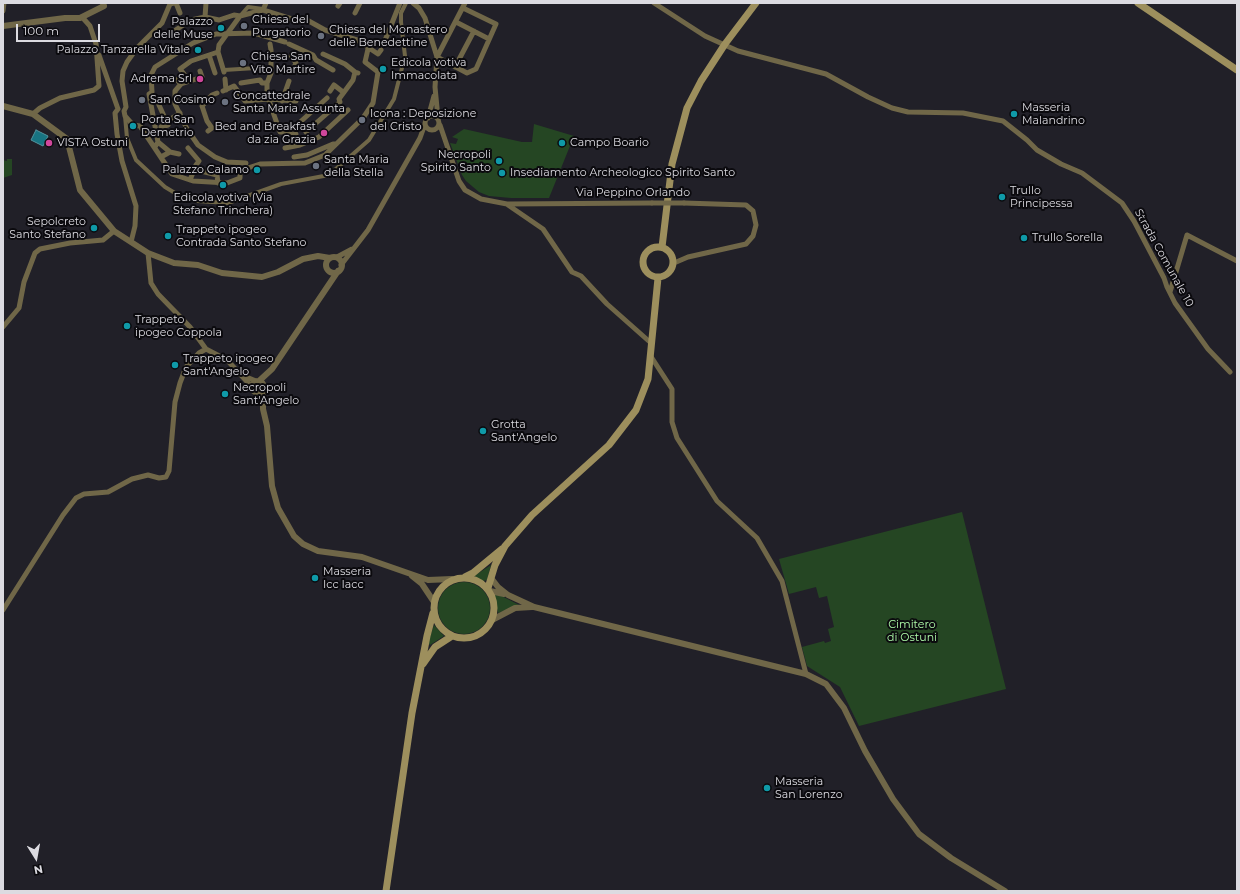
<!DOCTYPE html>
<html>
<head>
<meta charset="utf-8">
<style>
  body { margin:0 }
  #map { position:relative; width:1240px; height:894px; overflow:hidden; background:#212028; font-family:Montserrat,sans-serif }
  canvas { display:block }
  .frame { position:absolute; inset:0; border:4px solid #dcdbe1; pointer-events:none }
  .north { position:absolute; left:16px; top:838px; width:40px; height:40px; -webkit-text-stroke:3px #0b0a0e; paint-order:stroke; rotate:169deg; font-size:11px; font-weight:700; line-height:16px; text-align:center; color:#dcdbe1 }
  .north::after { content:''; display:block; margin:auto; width:14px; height:18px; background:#dcdbe1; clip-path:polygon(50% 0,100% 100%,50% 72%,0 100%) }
  .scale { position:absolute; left:16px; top:24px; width:84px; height:18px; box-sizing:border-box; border:2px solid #dcdbe1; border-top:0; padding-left:5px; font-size:12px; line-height:14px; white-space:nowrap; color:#dcdbe1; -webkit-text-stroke:3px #0b0a0e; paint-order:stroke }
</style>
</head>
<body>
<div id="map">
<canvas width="1240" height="894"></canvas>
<div class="frame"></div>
<div class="north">N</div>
<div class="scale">100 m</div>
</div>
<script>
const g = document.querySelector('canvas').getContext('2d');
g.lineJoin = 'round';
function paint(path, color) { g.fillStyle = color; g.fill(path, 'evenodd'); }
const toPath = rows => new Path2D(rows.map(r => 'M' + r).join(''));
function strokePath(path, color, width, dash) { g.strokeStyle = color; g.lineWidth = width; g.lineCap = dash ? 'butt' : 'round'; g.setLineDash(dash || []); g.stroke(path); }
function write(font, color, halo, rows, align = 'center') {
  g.font = font + ' Montserrat,sans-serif'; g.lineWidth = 4; g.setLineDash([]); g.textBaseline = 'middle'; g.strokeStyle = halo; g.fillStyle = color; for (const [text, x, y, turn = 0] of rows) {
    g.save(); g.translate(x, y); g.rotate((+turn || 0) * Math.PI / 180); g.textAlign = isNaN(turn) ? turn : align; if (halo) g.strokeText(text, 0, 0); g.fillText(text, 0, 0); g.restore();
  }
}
const green = toPath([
  [534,124,574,136,549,198,511,198,489,196,479,192,466,181,462,175,450,143,456,144,458,139,452,137,464,129,522,142,532,142],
  [7,159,12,159,12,175,3,178,3,160,7,161],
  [962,512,1006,689,859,726,840,687,807,666,802,647,824,641,825,643,831,641,828,629,834,627,827,596,819,598,816,587,789,594,779,559],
  [491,565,487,580,483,581,474,576],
  '438 608a26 26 0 1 1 52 0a26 26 0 1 1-52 0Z',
  [496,593,519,605,498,613,494,595],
  [434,625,444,636,430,645,428,643]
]);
const water = toPath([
  [36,130,48,136,43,146,31,140,36,130]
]);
const pedestrian = toPath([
  [241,15,248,7,263,9],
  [224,70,256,68,270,69],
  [125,116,127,138,136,160,165,187,180,196,197,201,228,203,281,184,329,175,369,140,394,99,405,56,401,22,401,13,406,3]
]);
const minor = toPath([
  [174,3,170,4,162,23,137,48,127,62,123,71,122,81,126,107,124,111,125,116,133,125,140,126,172,174,193,181,227,183,240,178,240,173,245,169,260,164,305,163,325,155,363,118,373,103,378,72,365,62,368,49],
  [176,3,180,13],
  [206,3,205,17,219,20,234,15,240,16],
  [413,3,419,8,425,18,437,57,435,87,438,118],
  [654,3,705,36,738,51,826,74,868,97,892,108,908,112,963,113,1003,121,1027,140,1037,150,1061,164,1082,173,1122,203,1134,221,1164,278,1167,287,1175,303,1208,349,1230,372],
  [338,6,340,3],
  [463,8,496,24,476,69,467,73,437,57,465,3],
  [263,10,295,20,307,20,325,30,357,40,378,54,381,50],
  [3,11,4,3],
  [355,13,360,3],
  [456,22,489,39],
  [171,33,191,20,205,17],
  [384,43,400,3],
  [270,44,271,50,271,73,267,83,267,95,280,132,289,132,327,98],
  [289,44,313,55,316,60,333,70],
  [218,52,191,61,180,69,184,74,177,80,181,84,175,91,175,104,187,129,198,145,215,157,227,162,246,163],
  [323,54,345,64,355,72],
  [99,55,118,109],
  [209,55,215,73],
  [291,56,296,63,295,65],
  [455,67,474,31],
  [224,72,218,52,219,45,240,16,263,10,266,3],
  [225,79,226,90],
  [241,83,260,80,262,83,267,83],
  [181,84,202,77,200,71],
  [223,91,234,86,245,101,268,99,296,101],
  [330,91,334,85,343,92],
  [282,101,289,81],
  [159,105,168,125,161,127],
  [118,109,115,113,117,134,122,161,136,206,135,226,131,242],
  [33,114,40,108,60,98,94,90,99,86,96,44,90,26,82,17],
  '425 123a7 7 0 1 1 14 0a7 7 0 1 1-14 0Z',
  [172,118,180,113],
  [428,118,434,96],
  [440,125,459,181,465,190,481,199,507,204,652,203],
  [208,131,212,128,207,121,202,106,212,95,217,93],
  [306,132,340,102,339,99,353,80,355,72,358,73],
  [292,135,296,134],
  [158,142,170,152],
  [155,147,158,142,149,94,152,92,151,75,155,67,193,43,216,34,254,33,285,42],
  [188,148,199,161,196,165],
  [285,148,300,145,319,137,348,110],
  [161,157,170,152,179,154],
  [294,157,307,155,333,144,336,144],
  [201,171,217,175,218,183],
  [190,180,194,170],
  [508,205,543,229,572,272,581,276,607,304,651,343],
  [148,253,151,283,158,294,190,327,206,349,227,360,252,387],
  [337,257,352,249],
  [674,263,688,257,746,244,753,236,756,225,753,211,746,205,684,203],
  [341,265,368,230,420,138,425,124],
  [1170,292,1187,235,1237,261],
  [3,327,19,308,24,282,35,253,40,249,70,243,103,240,114,231],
  [650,355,672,389,672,422,677,438,717,501,757,538,782,581,806,674],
  [244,376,256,381],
  [3,610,63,515,76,498,84,494,108,492,132,479,148,475,159,478,166,477,169,471,175,402,180,383,186,367,199,353,206,349]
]);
const tertiary = toPath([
  [3,26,65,18,80,18,104,6,103,3],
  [3,106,33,114,67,139,80,190,114,231,148,253,174,263,198,265,222,273,262,277,278,272,303,259,318,256,330,258],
  '326 265a8 8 0 1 1 16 0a8 8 0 1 1-16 0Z',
  '252 387a6 6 0 1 1 12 0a6 6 0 1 1-12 0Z',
  [259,381,272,369,338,271],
  [263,391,263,409,267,426,272,486,278,508,294,536,303,544,318,551,362,557,428,580,452,579],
  [412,576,422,584,434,602],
  [491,578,498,587,508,595,534,607,806,674,826,684,844,708,865,751,893,799,919,834,951,858,1005,891],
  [490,591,504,594],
  [492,620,515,608,532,607]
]);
const secondary = toPath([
  [1138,3,1237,70],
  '643 262a15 15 0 1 1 30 0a15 15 0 1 1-30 0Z',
  [662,247,672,164,687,108,701,81,725,44,756,3],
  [465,577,473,573,502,549],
  '434 608a30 30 0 1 1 60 0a30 30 0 1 1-60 0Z',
  [488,588,495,565,505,546,532,515,609,445,636,410,648,379,658,278],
  [423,664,435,647,452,636],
  [386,891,412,713,427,636,433,613]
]);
const minorBridge = toPath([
  [652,203,684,203]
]);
const markers = [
  [244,26,4,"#6b7280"],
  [221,28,4,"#0f9aa8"],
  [321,36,4,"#6b7280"],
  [198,50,4,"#0f9aa8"],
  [243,63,4,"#6b7280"],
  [383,69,4,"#0f9aa8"],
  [200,79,4,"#d1479c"],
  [142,100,4,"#6b7280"],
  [225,102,4,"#6b7280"],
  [1014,114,4,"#0f9aa8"],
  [362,120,4,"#6b7280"],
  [133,126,4,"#0f9aa8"],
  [324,133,4,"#d1479c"],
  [49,143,4,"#d1479c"],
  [562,143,4,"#0f9aa8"],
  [499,161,4,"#0f9aa8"],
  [316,166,4,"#6b7280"],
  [257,170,4,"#0f9aa8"],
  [502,173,4,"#0f9aa8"],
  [223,185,4,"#0f9aa8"],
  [1002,197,4,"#0f9aa8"],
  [94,228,4,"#0f9aa8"],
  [168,236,4,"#0f9aa8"],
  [1024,238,4,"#0f9aa8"],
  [127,326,4,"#0f9aa8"],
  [175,365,4,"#0f9aa8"],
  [225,394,4,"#0f9aa8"],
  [483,431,4,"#0f9aa8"],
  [315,578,4,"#0f9aa8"],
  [767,788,4,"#0f9aa8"]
];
const poiNames = [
  ["Chiesa del",252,20],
  ["Purgatorio",252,33],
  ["Palazzo",213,22,"right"],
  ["delle Muse",213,35,"right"],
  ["Chiesa del Monastero",329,30],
  ["delle Benedettine",329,43],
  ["Palazzo Tanzarella Vitale",190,50,"right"],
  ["Chiesa San",251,57],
  ["Vito Martire",251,70],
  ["Edicola votiva",391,63],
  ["Immacolata",391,76],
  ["Adrema Srl",192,79,"right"],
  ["Concattedrale",233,96],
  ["Santa Maria Assunta",233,109],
  ["San Cosimo",150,100],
  ["Masseria",1022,108],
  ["Malandrino",1022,121],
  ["Icona : Deposizione",370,114],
  ["del Cristo",370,127],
  ["Porta San",141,120],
  ["Demetrio",141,133],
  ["Bed and Breakfast",316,127,"right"],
  ["da zia Grazia",316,140,"right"],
  ["VISTA Ostuni",57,143],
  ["Campo Boario",570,143],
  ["Necropoli",491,155,"right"],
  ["Spirito Santo",491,168,"right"],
  ["Santa Maria",324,160],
  ["della Stella",324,173],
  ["Palazzo Calamo",249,170,"right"],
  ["Insediamento Archeologico Spirito Santo",510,173],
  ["Trullo",1010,191],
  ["Principessa",1010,204],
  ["Edicola votiva (Via",223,198,"center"],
  ["Stefano Trinchera)",223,211,"center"],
  ["Sepolcreto",86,222,"right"],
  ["Santo Stefano",86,235,"right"],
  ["Trappeto ipogeo",176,230],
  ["Contrada Santo Stefano",176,243],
  ["Trullo Sorella",1032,238],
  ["Trappeto",135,320],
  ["ipogeo Coppola",135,333],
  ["Trappeto ipogeo",183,359],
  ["Sant'Angelo",183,372],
  ["Necropoli",233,388],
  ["Sant'Angelo",233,401],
  ["Grotta",491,425],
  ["Sant'Angelo",491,438],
  ["Masseria",323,572],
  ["Icc Iacc",323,585],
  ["Masseria",775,782],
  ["San Lorenzo",775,795]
];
const streetNames = [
  ["Via Peppino Orlando",633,193],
  ["Strada Comunale 10",1164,258,61]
];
const parkNames = [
  ["Cimitero",912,625],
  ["di Ostuni",912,638]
];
paint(green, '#254623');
paint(water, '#187482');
strokePath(water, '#53939e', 1);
strokePath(pedestrian, '#706748', 4);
strokePath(minor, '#706748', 5);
strokePath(tertiary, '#706748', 6);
strokePath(secondary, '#9d8f5d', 7);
strokePath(minorBridge, '#706748', 5);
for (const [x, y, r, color] of markers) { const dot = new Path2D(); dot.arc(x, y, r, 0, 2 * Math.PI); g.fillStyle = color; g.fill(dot); strokePath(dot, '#0b0a0e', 1.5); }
write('11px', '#dcdbe1', '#0b0a0e', poiNames, 'left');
write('11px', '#dcdbe1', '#0b0a0e', streetNames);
write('11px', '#affba9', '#0b0a0e', parkNames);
</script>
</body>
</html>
